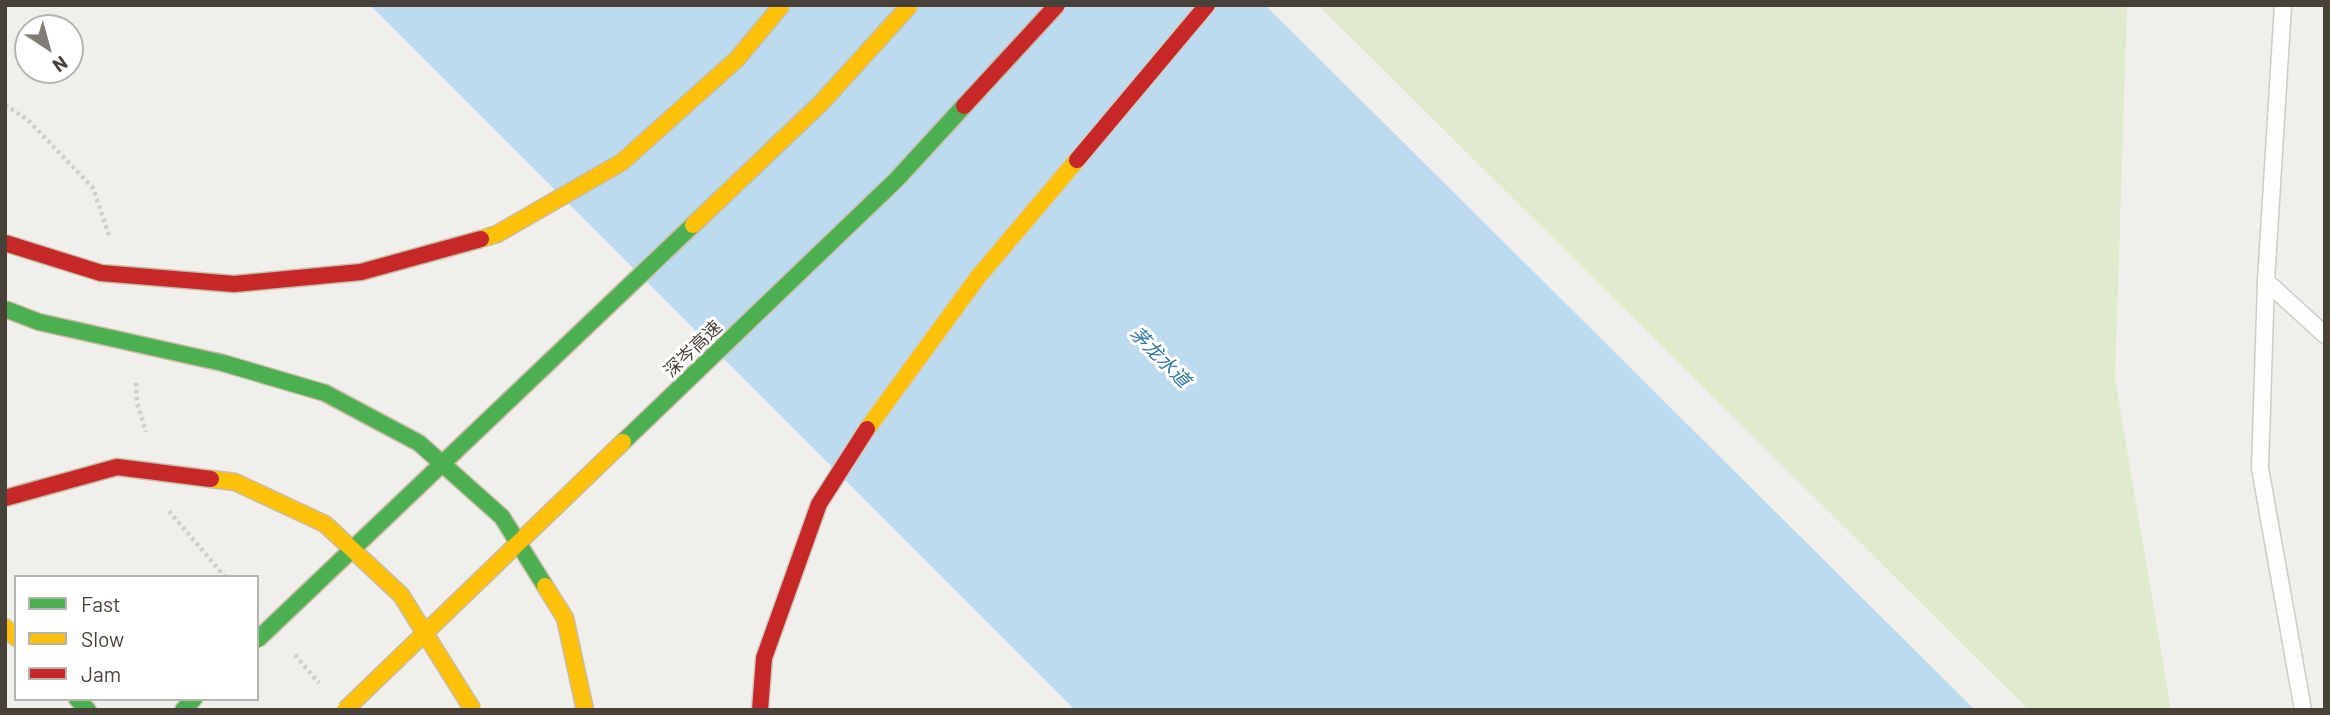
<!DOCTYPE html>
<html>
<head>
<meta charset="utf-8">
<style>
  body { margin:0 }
  #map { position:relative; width:2330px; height:715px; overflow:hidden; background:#f1efeb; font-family:Barlow,sans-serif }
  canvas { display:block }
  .frame { position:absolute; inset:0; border:7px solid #474137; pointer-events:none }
  .legend { position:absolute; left:14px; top:575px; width:245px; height:126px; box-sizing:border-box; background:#fff; border:2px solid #b5b3af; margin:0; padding:9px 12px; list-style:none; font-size:21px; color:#474137 }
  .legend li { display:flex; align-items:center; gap:14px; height:35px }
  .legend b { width:35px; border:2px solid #b5b3af }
  .north { position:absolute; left:14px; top:14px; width:70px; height:70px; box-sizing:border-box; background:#fff; border:2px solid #b5b3af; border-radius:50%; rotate:144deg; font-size:19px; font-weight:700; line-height:28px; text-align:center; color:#474137 }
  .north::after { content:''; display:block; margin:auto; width:24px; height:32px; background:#827e76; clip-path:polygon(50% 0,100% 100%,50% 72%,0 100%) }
</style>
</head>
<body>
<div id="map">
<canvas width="2330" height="715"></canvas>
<div class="frame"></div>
<ul class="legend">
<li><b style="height:9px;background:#4caf50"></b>Fast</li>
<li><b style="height:9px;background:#ffc107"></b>Slow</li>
<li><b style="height:9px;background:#c62828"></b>Jam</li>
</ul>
<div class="north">N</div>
</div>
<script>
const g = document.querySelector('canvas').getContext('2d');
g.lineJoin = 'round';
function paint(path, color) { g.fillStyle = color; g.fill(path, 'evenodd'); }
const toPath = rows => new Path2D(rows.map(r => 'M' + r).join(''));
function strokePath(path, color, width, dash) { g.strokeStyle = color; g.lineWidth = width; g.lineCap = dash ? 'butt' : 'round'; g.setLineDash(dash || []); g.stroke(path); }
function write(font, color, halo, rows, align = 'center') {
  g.font = font + ' Barlow,"Noto Sans SC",sans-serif'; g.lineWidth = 6; g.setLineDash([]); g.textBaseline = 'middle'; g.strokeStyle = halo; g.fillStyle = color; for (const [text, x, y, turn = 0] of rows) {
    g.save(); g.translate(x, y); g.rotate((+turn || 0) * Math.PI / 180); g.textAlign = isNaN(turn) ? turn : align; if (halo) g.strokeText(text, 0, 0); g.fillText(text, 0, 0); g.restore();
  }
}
const green = toPath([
  [1318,5,2127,5,2115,379,2171,710,2029,710]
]);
const water = toPath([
  [370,5,1265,5,1975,710,1075,710]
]);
const path = toPath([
  [5,105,28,120,93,188,110,238],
  [136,383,137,403,146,432],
  [169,511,225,577],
  [295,655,319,683]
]);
const lane = toPath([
  [2283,5,2266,281,2260,468,2303,710],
  [2266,281,2325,335]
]);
const fast = toPath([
  [77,699,88,710],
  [183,710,194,699]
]);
const slow = toPath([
  [867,429,978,277,1077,160],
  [5,627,16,638]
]);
const jam = toPath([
  [1077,160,1207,5],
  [760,710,764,658,819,504,867,429]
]);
const fastBridge = toPath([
  [5,309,39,322,223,363,325,393,419,443,502,517,545,586],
  [623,442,897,179,964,106],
  [257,640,693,225]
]);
const slowBridge = toPath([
  [693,225,821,103,910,5],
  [481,239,497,234,622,162,737,59,782,5],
  [211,479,235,482,325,524,401,595,473,710],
  [545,586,565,618,585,710],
  [345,710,623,442]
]);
const jamBridge = toPath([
  [964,106,1057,5],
  [5,243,101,273,234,284,361,272,481,239],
  [5,498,117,467,211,479]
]);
const streetNames = [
  ["深岑高速",693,349,-44]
];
const waterNames = [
  ["茅龙水道",1160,357,45]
];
paint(green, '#dfebcc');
paint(water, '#bcdbee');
strokePath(lane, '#cdcbc7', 19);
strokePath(fast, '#d0ccc2', 19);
strokePath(slow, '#d0ccc2', 19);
strokePath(jam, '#d0ccc2', 19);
strokePath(path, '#d1cfcc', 4.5, [3.5, 3.5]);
strokePath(lane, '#fdfdfc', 16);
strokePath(fast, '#4caf50', 16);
strokePath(slow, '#ffc107', 16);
strokePath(jam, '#c62828', 16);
strokePath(fastBridge, '#c8bca7', 19, []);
strokePath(slowBridge, '#c8bca7', 19, []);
strokePath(jamBridge, '#c8bca7', 19, []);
strokePath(fastBridge, '#4caf50', 16);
strokePath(slowBridge, '#ffc107', 16);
strokePath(jamBridge, '#c62828', 16);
write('18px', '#474137', '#fff', streetNames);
write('italic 19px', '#3078a9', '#fff', waterNames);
</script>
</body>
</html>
